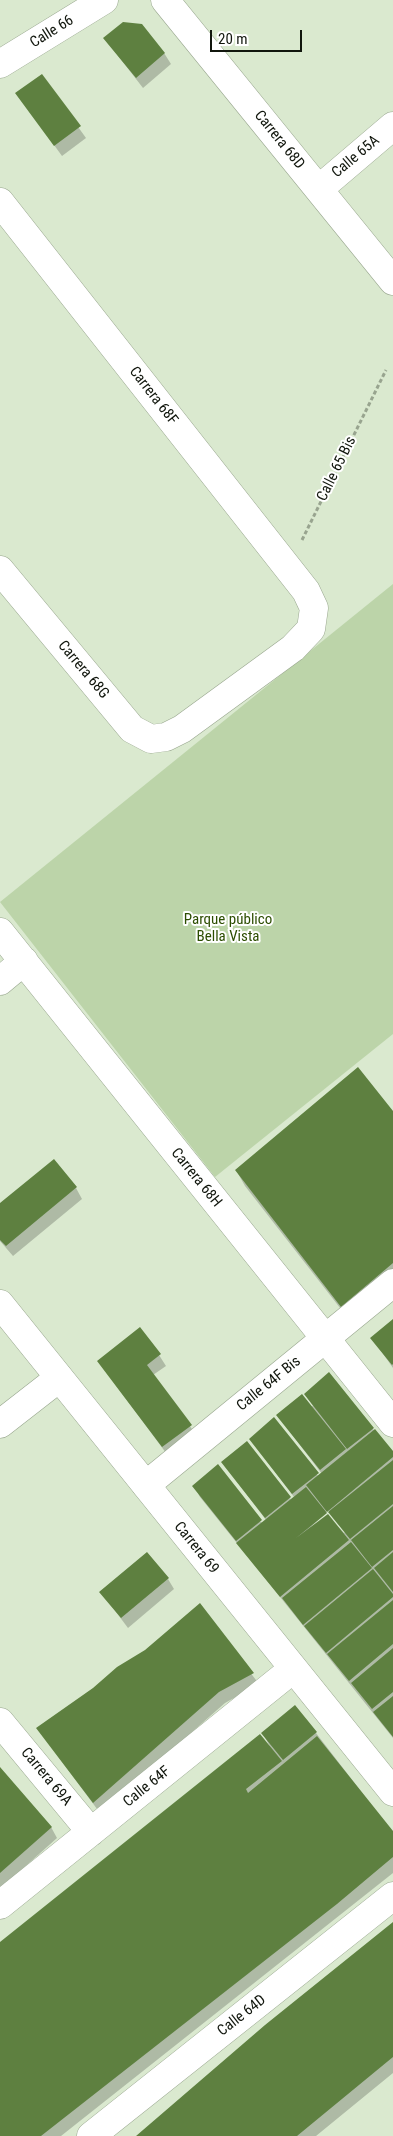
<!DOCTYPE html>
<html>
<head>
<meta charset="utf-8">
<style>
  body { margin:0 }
  #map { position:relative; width:393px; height:2136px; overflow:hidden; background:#dae9cf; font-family:"Roboto Condensed",sans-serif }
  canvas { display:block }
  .scale { position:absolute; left:210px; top:30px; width:92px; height:22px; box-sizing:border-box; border:2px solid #11160d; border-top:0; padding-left:6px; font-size:15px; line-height:18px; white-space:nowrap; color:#11160d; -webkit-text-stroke:4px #fff; paint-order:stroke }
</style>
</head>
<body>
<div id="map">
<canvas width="393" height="2136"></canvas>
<div class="scale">20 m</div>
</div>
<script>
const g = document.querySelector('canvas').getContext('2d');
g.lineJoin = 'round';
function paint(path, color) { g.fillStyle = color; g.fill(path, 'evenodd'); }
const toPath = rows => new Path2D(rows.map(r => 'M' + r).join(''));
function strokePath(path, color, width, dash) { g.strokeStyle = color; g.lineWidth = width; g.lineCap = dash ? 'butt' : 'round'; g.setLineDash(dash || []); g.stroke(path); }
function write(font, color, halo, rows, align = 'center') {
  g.font = font + ' "Roboto Condensed",sans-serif'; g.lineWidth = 4; g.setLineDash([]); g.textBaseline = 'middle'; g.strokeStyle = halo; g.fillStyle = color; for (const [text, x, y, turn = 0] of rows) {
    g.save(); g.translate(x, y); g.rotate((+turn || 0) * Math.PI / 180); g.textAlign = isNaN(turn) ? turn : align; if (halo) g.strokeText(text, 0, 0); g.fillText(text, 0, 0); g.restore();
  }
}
const green = toPath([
  [393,584,393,1034,215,1177,0,902]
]);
const shadow = toPath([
  [105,39,164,53,171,64,143,88],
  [41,75,86,138,62,156,17,94],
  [393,1113,393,1286,351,1322,245,1186,236,1170],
  [76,1188,82,1199,13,1256,0,1241,0,1205],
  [393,1321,393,1368,372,1338],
  [159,1355,166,1366,153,1375,197,1436,169,1457,98,1361],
  [305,1394,373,1429,393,1453,393,1738,200,1497,194,1486,263,1523,266,1520,223,1463,291,1499,294,1497,250,1439,319,1476,322,1474,278,1416,313,1406],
  [328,1510,345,1532,344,1533,328,1516,312,1528,311,1527],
  [168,1579,174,1589,128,1628,101,1592],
  [199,1605,259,1684,225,1703,100,1813,37,1728,146,1651],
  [263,1733,316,1733,393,1833,393,1873,61,2136,0,2136,0,1943,270,1747],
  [0,1769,51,1827,57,1838,0,1889],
  [393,1923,393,2073,316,2136,137,2136]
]);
const building = toPath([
  [123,22,142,24,165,53,136,78,103,38],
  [42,74,81,126,54,146,15,93],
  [358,1067,393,1111,393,1263,341,1307,235,1170],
  [54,1159,77,1187,6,1246,0,1240,0,1203],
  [393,1319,393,1364,392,1365,370,1338],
  [140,1327,161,1354,147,1365,192,1425,162,1447,97,1361],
  [329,1372,374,1428,347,1449,304,1394],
  [302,1394,346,1449,320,1470,276,1415],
  [274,1417,319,1473,292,1494,249,1439],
  [375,1429,393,1451,393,1457,327,1512,306,1485],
  [247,1441,291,1497,265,1518,221,1462],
  [393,1460,393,1504,350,1539,328,1512],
  [218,1464,262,1520,236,1541,192,1486],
  [306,1487,327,1513,296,1538,328,1514,349,1540,280,1597,236,1543],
  [393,1506,393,1550,372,1567,351,1540],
  [351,1542,372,1568,303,1625,282,1598],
  [147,1552,169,1578,121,1618,99,1592],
  [393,1552,393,1592,374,1568],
  [373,1569,393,1594,393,1597,326,1653,304,1626],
  [393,1600,393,1644,349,1681,327,1654],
  [200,1603,254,1673,219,1692,93,1803,36,1728,93,1688,117,1667,145,1650],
  [393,1648,393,1692,372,1709,351,1683],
  [393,1696,393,1737,373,1712],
  [295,1705,317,1732,283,1760,261,1733],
  [260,1734,282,1761,246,1789,248,1793,317,1736,393,1831,393,1857,337,1904,41,2136,0,2136,0,1942],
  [0,1767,52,1827,0,1873],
  [393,1922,393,2057,297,2136,136,2136,265,2025]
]);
const path = toPath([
  [302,540,386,370]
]);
const street = toPath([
  [165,0,393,281],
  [319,189,393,126],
  [0,202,306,591,314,608,311,629,293,648,182,729,166,737,151,739,132,729,0,570],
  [0,932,393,1423],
  [0,981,24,961],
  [0,1424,59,1378],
  [146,1485,393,1283],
  [0,1722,91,1832],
  [0,1905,293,1669],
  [91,2136,393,1896]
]);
const secondary = toPath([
  [0,64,104,0],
  [0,1304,393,1792]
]);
const streetNames = [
  ["Calle 66",52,32,-32],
  ["Carrera 68D",279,140,51],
  ["Calle 65A",356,157,-40],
  ["Carrera 68F",153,396,52],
  ["Calle 65 Bis",337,469,-64],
  ["Carrera 68G",83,670,50],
  ["Carrera 68H",196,1178,51],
  ["Calle 64F Bis",269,1384,-39],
  ["Carrera 69",196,1548,51],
  ["Carrera 69A",46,1777,50],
  ["Calle 64F",147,1787,-39],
  ["Calle 64D",242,2016,-38]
];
const parkNames = [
  ["Parque público",228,920],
  ["Bella Vista",228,937]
];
paint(green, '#bcd4a9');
paint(shadow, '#0003');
paint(building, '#5e8040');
strokePath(street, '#98a68e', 29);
strokePath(secondary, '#98a68e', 29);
strokePath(path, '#98a48f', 3, [4, 2.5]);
strokePath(street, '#fff', 28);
strokePath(secondary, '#fff', 28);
write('15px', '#11160d', '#fff', streetNames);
write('15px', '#2c4d01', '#fff', parkNames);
</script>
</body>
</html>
